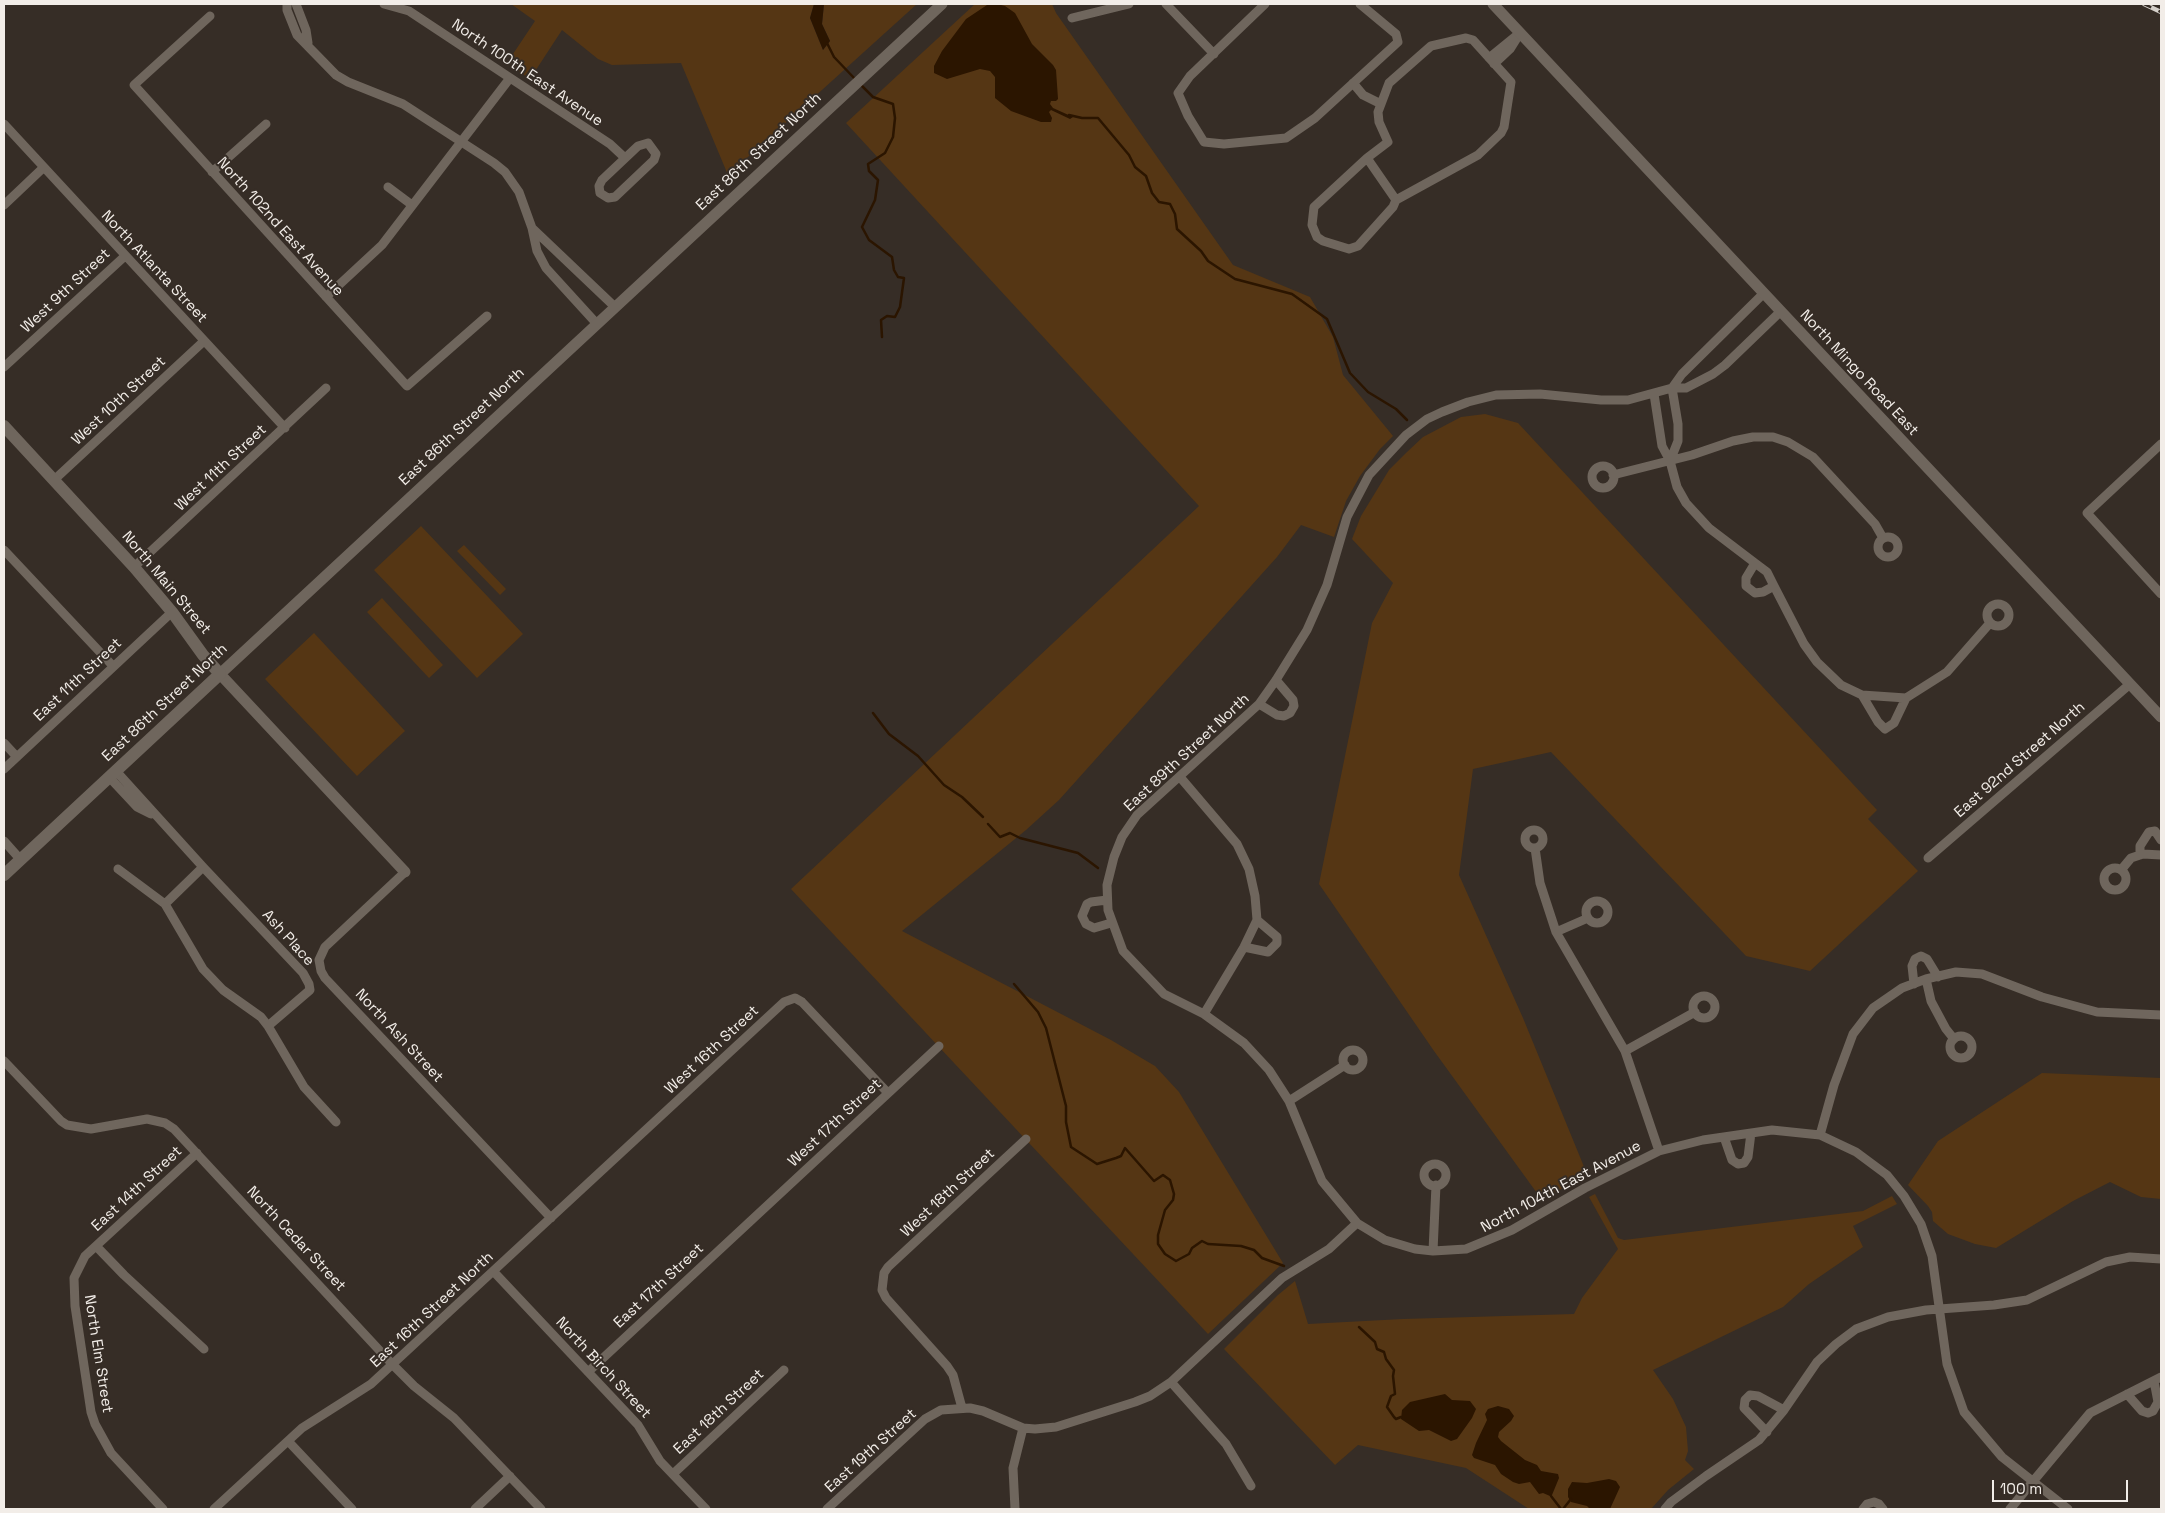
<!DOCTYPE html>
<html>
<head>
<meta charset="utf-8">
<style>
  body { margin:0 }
  #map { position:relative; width:2165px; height:1513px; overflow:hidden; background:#362d26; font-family:"Space Grotesk",sans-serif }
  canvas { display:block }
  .frame { position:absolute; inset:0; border:5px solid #f2ede8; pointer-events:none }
  .scale { position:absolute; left:1992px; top:1480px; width:136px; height:22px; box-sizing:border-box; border:2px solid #f2ede8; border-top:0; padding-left:6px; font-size:15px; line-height:18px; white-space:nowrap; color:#f2ede8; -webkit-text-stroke:4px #362d26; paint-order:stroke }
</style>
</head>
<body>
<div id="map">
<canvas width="2165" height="1513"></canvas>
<div class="frame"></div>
<div class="scale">100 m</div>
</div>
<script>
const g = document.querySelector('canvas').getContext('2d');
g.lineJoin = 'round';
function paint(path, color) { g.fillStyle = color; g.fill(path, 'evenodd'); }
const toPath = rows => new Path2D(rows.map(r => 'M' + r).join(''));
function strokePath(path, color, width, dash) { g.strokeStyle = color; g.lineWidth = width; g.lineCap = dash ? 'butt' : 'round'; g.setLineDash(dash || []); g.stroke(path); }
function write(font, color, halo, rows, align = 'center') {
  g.font = font + ' "Space Grotesk",sans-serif'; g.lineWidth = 4; g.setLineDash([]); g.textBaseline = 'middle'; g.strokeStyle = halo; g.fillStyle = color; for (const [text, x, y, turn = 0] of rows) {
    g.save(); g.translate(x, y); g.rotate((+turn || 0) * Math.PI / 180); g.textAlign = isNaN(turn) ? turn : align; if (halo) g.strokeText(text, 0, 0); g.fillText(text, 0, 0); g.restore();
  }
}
const green = toPath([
  [511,4,814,4,810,18,823,50,830,41,822,24,824,4,917,4,728,175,681,63,612,65,598,59,562,30,530,79,507,63,535,21],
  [975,4,1052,4,1056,13,1233,265,1310,297,1333,337,1343,375,1393,436,1380,449,1360,476,1346,501,1334,537,1301,525,1277,557,1059,800,1026,830,902,931,1111,1040,1155,1066,1179,1092,1283,1263,1208,1334,791,889,1199,506,846,123],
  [1485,414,1518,423,1877,810,1868,819,1918,871,1810,971,1746,956,1551,752,1473,769,1459,875,1523,1018,1587,1174,1542,1200,1434,1051,1319,884,1372,623,1393,583,1352,539,1361,516,1389,470,1407,452,1423,437,1461,417],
  [421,526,523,634,477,678,374,570],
  [464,545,506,589,500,595,457,551],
  [382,598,443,665,429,678,367,612],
  [314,633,405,731,357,776,265,679],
  [2042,1073,2161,1078,2161,1199,2141,1197,2110,1182,2073,1201,1996,1248,1975,1244,1948,1234,1933,1221,1932,1212,1928,1206,1908,1185,1938,1141],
  [1595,1194,1618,1238,1624,1240,1863,1211,1892,1196,1897,1204,1853,1226,1863,1247,1809,1284,1783,1307,1653,1370,1673,1399,1686,1427,1688,1451,1685,1460,1694,1469,1668,1490,1651,1509,1529,1509,1466,1468,1358,1445,1335,1465,1224,1349,1278,1295,1295,1281,1308,1324,1403,1319,1574,1314,1582,1298,1618,1249,1589,1197]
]);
const water = toPath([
  [814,4,824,4,822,24,830,41,823,50,810,18],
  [997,4,1005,6,1015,13,1032,44,1053,65,1056,70,1058,99,1056,101,1051,101,1050,104,1053,108,1073,117,1070,119,1051,110,1049,112,1052,118,1051,122,1041,122,1011,111,995,98,995,77,990,71,980,69,947,79,934,73,934,66,942,51,966,19,987,5],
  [1445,1394,1452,1400,1470,1401,1476,1409,1472,1418,1457,1439,1451,1441,1429,1430,1419,1431,1401,1419,1402,1410,1410,1402],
  [1498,1406,1509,1409,1514,1416,1511,1421,1499,1432,1498,1437,1501,1441,1525,1460,1537,1465,1541,1471,1558,1474,1559,1478,1552,1495,1550,1496,1543,1493,1539,1494,1530,1482,1519,1484,1513,1482,1501,1474,1495,1465,1474,1458,1472,1455,1476,1443,1487,1420,1485,1414,1488,1409],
  [1609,1479,1616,1481,1620,1487,1610,1509,1590,1509,1587,1506,1571,1502,1568,1497,1568,1489,1572,1482,1587,1483]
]);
const stream = toPath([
  [827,43,834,57,856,80],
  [860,84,873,97,893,104,895,118,893,137,885,153,868,164,869,171,878,180,875,200,862,227,869,240,892,257,894,270,898,277,904,278,900,307,895,317,887,316,881,320,882,337],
  [1069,115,1082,118,1098,118,1129,155,1135,167,1146,176,1152,193,1159,202,1170,204,1175,214,1177,229,1201,251,1208,261,1235,279,1292,294,1327,319,1350,373,1368,392,1396,409,1407,420],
  [873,713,889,734,918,756,944,785,962,797,983,817],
  [988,824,1000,837,1010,833,1020,838,1078,853,1098,868],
  [1014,984,1038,1012,1046,1028,1066,1106,1066,1122,1071,1147,1097,1164,1116,1158,1121,1156,1125,1148,1154,1181,1163,1175,1170,1180,1174,1194,1173,1200,1165,1210,1158,1235,1158,1244,1165,1254,1176,1261,1189,1254,1192,1248,1202,1241,1208,1244,1241,1246,1254,1250,1262,1258,1284,1266],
  [1359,1327,1375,1342,1377,1349,1384,1352,1386,1359,1394,1370,1393,1376,1395,1394,1391,1396,1387,1407,1394,1417,1396,1419,1401,1417],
  [1551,1496,1561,1509],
  [1563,1509,1571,1499]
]);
const minor = toPath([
  [287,4,287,10,297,35,336,75,348,82,403,104,494,163,505,172,519,192,532,228,537,251,546,268,597,324],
  [296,4,306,30,308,43],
  [384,4,409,11,610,144,625,158],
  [1166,4,1214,54],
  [1265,4,1190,76,1178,93,1188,116,1204,142,1224,144,1286,138,1315,118,1398,42,1396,34,1360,4],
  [210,16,134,85,407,386,487,316],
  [1072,18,1129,4],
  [1489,58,1516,36],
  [1494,64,1510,49,1520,33],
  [1353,83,1363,95,1381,104],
  [4,124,285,428],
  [648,143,656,154,654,160,615,197,608,198,600,193,599,186,602,180,638,146,648,143],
  [1367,158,1314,207,1312,225,1317,237,1323,241,1349,249,1358,246,1393,207,1396,200,1478,155,1501,133,1504,127,1511,82,1473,40,1466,38,1431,46,1389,83,1378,112,1379,122,1388,142,1367,158,1396,200],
  [212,172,266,124],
  [388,187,412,205],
  [4,205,43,168],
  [532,228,615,307],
  [326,297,382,245,510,78],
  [1780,312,1725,365,1713,374,1686,388,1672,388,1628,400,1601,400,1540,394,1496,395,1468,402,1442,412,1427,419,1406,435,1369,475,1347,517,1327,585,1307,630,1276,680,1259,704,1137,815,1122,837,1114,857,1107,885,1108,910,1123,951,1164,994,1204,1014,1244,1043,1269,1070,1289,1101,1322,1181,1357,1223,1385,1240,1415,1249,1433,1251,1466,1249,1512,1230,1585,1188,1659,1151,1703,1140,1772,1130,1820,1135,1856,1152,1887,1175,1904,1196,1921,1224,1932,1256,1947,1364,1964,1412,2002,1457,2068,1509],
  [4,367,125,256],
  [1672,388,1682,374,1763,294],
  [1654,394,1662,446,1670,461,1677,487,1686,503,1709,528,1755,563],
  [2161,444,2087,513,2161,594],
  [1670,461,1678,441,1678,424,1672,388],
  '1592 477a11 11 0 1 1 22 0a11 11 0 1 1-22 0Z',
  [1613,475,1692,455,1733,441,1753,437,1773,437,1788,442,1813,457,1875,524,1883,538],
  [54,480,204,341],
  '1878 547a10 10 0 1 1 20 0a10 10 0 1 1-20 0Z',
  [4,550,113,666],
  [134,567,326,388],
  [1774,586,1763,592,1755,593,1746,586,1746,578,1755,563,1767,572,1774,586,1804,644,1817,662,1841,685,1862,695,1906,698,1947,672,1990,623],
  '1987 615a11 11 0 1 1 22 0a11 11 0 1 1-22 0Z',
  [1862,695,1878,722,1885,729,1894,723,1906,698],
  [1259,704,1277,715,1284,716,1290,713,1294,706,1293,700,1276,680],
  [4,743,17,757],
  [4,769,172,612],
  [116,771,203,867,303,973,309,984,310,990,268,1026],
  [109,777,137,807,151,814],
  [1180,777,1237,844,1249,869,1255,896,1257,920,1244,947,1204,1014],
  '1525 839a9 9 0 1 1 18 0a9 9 0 1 1-18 0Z',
  [4,841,20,859],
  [1535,848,1540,883,1556,932,1625,1051,1659,1151],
  [2140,855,2140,846,2149,832,2155,831,2161,840],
  [1928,858,2130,684],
  '2104 879a11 11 0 1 1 22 0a11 11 0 1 1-22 0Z',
  [118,869,165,904,203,969,223,990,261,1017,268,1026,304,1087,336,1122],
  [2121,870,2131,858,2143,854,2161,855],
  [405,872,325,947,319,960,321,971,325,978,551,1218],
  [1107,900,1091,902,1087,904,1082,916,1086,924,1094,928,1111,923],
  '1586 912a11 11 0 1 1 22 0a11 11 0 1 1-22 0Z',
  [165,904,203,867],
  [1556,932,1588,918],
  [1244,947,1268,952,1277,943,1277,937,1257,920],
  [1926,979,1931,1001,1946,1029,1954,1039],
  [1914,984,1912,966,1915,959,1921,956,1927,959,1938,977],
  '1693 1007a11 11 0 1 1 22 0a11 11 0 1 1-22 0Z',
  '1950 1047a11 11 0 1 1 22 0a11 11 0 1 1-22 0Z',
  '1343 1060a10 10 0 1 1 20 0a10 10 0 1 1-20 0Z',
  [1625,1051,1695,1012],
  [4,1061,61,1121,67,1125,91,1129,147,1119,165,1123,174,1129,393,1365,414,1386,454,1418,541,1509],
  [1289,1101,1345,1065],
  [1820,1135,1834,1085,1853,1034,1873,1008,1902,988,1926,979,1956,972,1982,974,2042,997,2097,1012,2161,1015],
  [1724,1137,1732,1160,1738,1164,1744,1163,1748,1157,1751,1133],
  '1424 1175a11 11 0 1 1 22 0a11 11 0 1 1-22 0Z',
  [96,1246,124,1275,204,1349],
  [1433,1251,1436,1185],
  [494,1272,638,1425,660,1461,706,1509],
  [588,1372,939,1046],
  [1171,1382,1226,1444,1251,1486],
  [2127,1394,2142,1411,2148,1413,2153,1411,2158,1402,2154,1381],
  [962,1408,953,1375,947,1366,886,1298,882,1290,884,1273,888,1267,1026,1139],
  [1767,1432,1744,1408,1745,1400,1750,1395,1758,1396,1784,1410],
  [288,1441,352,1509],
  [673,1474,784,1370],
  [163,1509,111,1453,95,1424,91,1412,75,1306,74,1278,85,1256,197,1153],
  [214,1509,302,1428,371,1384,784,1002,795,998,802,1002,888,1093],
  [475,1509,510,1476],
  [827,1509,925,1419,941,1410,970,1408,983,1411,1023,1428,1035,1429,1056,1427,1135,1402,1150,1396,1171,1382,1282,1278,1329,1249,1357,1223],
  [1015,1509,1013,1468,1023,1428],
  [1665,1509,1671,1502,1706,1476,1759,1440,1784,1410,1817,1362,1836,1344,1856,1329,1888,1317,1926,1310,1994,1305,2027,1300,2106,1262,2130,1257,2161,1259],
  [1863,1509,1867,1504,1874,1502,1879,1504,1883,1509],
  [2010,1509,2090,1413,2161,1377]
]);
const tertiary = toPath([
  [1493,4,2161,717],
  [405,872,220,674,942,4]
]);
const secondary = toPath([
  [4,426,134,567,172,612,203,655,220,674,4,875]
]);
const rail = toPath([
  [2144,4,2161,12]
]);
const streetNames = [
  ["North 100th East Avenue",527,73,34],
  ["East 86th Street North",759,152,-43],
  ["North 102nd East Avenue",280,227,48],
  ["North Atlanta Street",154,267,47],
  ["West 9th Street",66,291,-43],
  ["North Mingo Road East",1859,373,47],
  ["West 10th Street",119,401,-43],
  ["East 86th Street North",462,427,-43],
  ["West 11th Street",221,468,-43],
  ["North Main Street",166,583,50],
  ["East 11th Street",78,680,-43],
  ["East 86th Street North",165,703,-43],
  ["East 89th Street North",1187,753,-43],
  ["East 92nd Street North",2020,760,-41],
  ["Ash Place",288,938,48],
  ["North Ash Street",399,1036,47],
  ["West 16th Street",712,1050,-43],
  ["West 17th Street",835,1123,-43],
  ["North 104th East Avenue",1561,1187,-28],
  ["East 14th Street",137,1189,-43],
  ["West 18th Street",948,1193,-43],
  ["North Cedar Street",296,1239,47],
  ["East 17th Street",659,1286,-43],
  ["East 16th Street North",432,1310,-43],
  ["North Elm Street",98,1354,81],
  ["North Birch Street",603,1368,47],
  ["East 18th Street",719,1412,-43],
  ["East 19th Street",871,1451,-42]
];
paint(green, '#553614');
paint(water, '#2b1500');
strokePath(stream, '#2b1500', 2.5);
strokePath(minor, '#6f665d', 9);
strokePath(tertiary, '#6f665d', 11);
strokePath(secondary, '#6f665d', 12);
strokePath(rail, '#d5d0ca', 4.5);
strokePath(rail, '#362d26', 2.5, [8]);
write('15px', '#f2ede8', '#362d26', streetNames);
</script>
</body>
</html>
